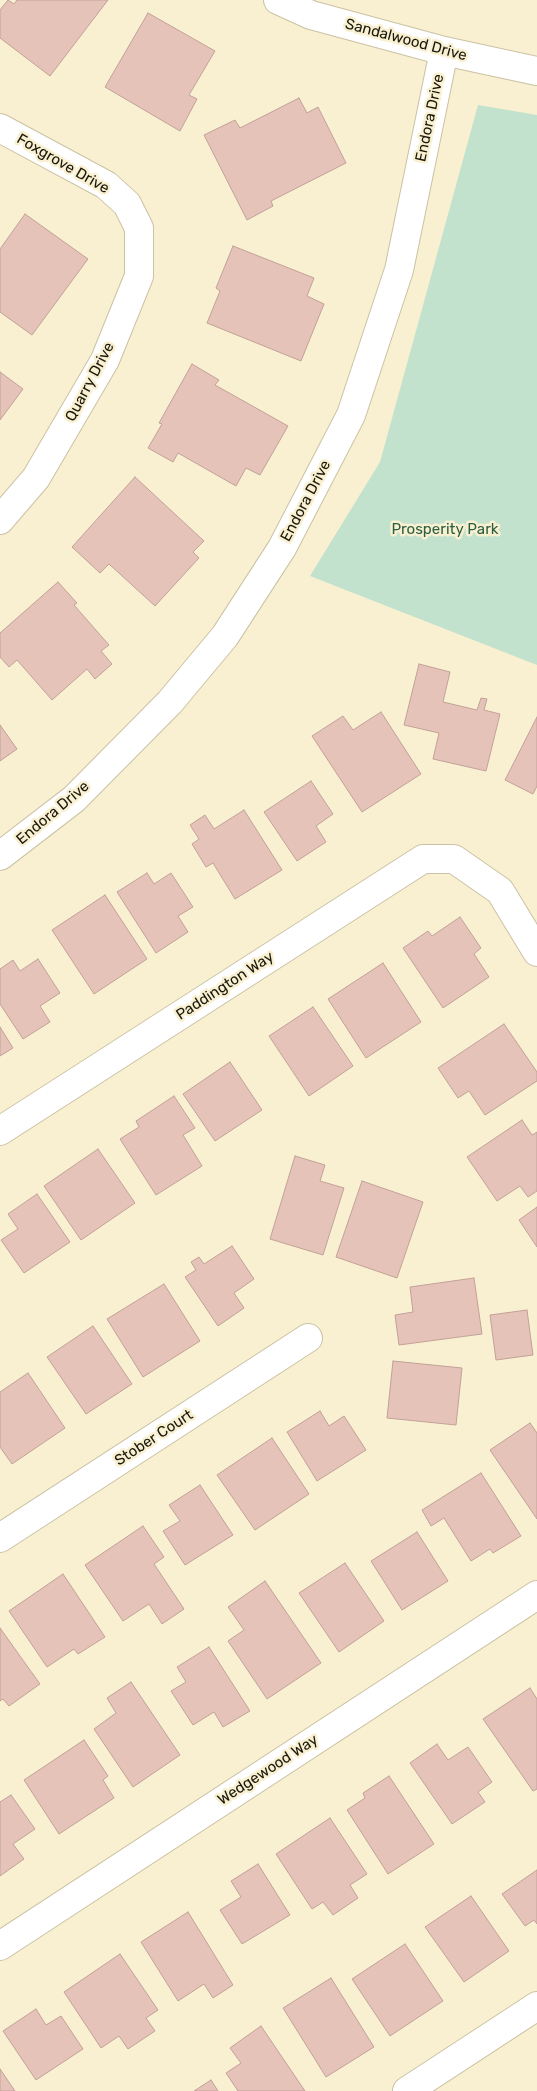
<!DOCTYPE html>
<html>
<head>
<meta charset="utf-8">
<style>
  body { margin:0 }
  canvas { display:block; background:#f9f0d1 }
</style>
</head>
<body>
<canvas width="537" height="2091"></canvas>
<script>
const g = document.querySelector('canvas').getContext('2d');
g.lineJoin = 'round';
function paint(path, color) { g.fillStyle = color; g.fill(path, 'evenodd'); }
const toPath = rows => new Path2D(rows.map(r => 'M' + r).join(''));
function strokePath(path, color, width, dash) { g.strokeStyle = color; g.lineWidth = width; g.lineCap = dash ? 'butt' : 'round'; g.setLineDash(dash || []); g.stroke(path); }
function write(font, color, halo, rows, align = 'center') {
  g.font = font + ' Rubik,sans-serif'; g.lineWidth = 5; g.setLineDash([]); g.textBaseline = 'middle'; g.strokeStyle = halo; g.fillStyle = color; for (const [text, x, y, turn = 0] of rows) {
    g.save(); g.translate(x, y); g.rotate((+turn || 0) * Math.PI / 180); g.textAlign = isNaN(turn) ? turn : align; if (halo) g.strokeText(text, 0, 0); g.fillText(text, 0, 0); g.restore();
  }
}
const green = toPath([
  [478,105,537,115,537,665,310,576,380,462]
]);
const building = toPath([
  [8,0,14,4,17,0,108,0,50,76,0,38,0,10,8,0],
  [148,13,215,51,189,95,197,99,180,131,105,87,148,13],
  [299,98,307,113,318,107,346,163,271,201,273,206,247,220,204,135,235,120,240,128,299,98],
  [25,214,88,259,32,335,0,312,0,249,25,214],
  [233,246,314,278,307,296,324,304,301,361,207,323,220,291,216,288,233,246],
  [192,364,219,380,215,385,288,426,260,475,246,468,236,486,178,453,173,462,148,448,162,424,159,423,192,364],
  [0,372,23,389,0,420,0,372],
  [135,477,204,541,193,552,199,558,155,606,109,564,100,573,72,547,135,477],
  [58,582,77,603,74,605,109,645,101,651,112,664,95,679,87,669,52,700,17,660,9,667,0,657,0,633,58,582],
  [419,664,450,672,443,702,477,710,481,698,487,699,484,710,500,714,486,771,433,759,439,733,404,725,419,664],
  [381,712,421,774,362,812,312,736,343,716,353,730,381,712],
  [537,717,537,786,533,794,505,780,537,717],
  [0,725,17,749,0,761,0,725],
  [311,781,333,814,316,826,326,842,297,861,264,812,311,781],
  [244,810,282,870,235,899,213,863,206,867,192,844,199,839,190,825,205,815,214,829,244,810],
  [147,873,154,884,171,873,193,907,178,916,188,932,156,953,117,892,147,873],
  [105,895,147,959,94,994,52,930,105,895],
  [460,917,481,948,474,954,489,977,443,1008,403,948,428,931,432,936,460,917],
  [38,959,60,993,40,1006,50,1022,23,1039,0,1004,0,969,13,960,20,971,38,959],
  [383,963,421,1022,366,1058,328,999,383,963],
  [313,1007,353,1066,309,1096,269,1036,313,1007],
  [504,1024,537,1072,537,1081,485,1115,469,1091,458,1098,438,1068,504,1024],
  [0,1027,13,1048,0,1056,0,1027],
  [230,1062,262,1110,215,1141,183,1094,230,1062],
  [174,1096,195,1128,183,1135,202,1166,156,1195,120,1139,139,1127,136,1121,174,1096],
  [522,1120,532,1135,537,1132,537,1191,528,1197,520,1186,497,1201,467,1157,522,1120],
  [98,1149,135,1203,81,1240,44,1186,98,1149],
  [295,1156,325,1165,320,1181,344,1188,323,1255,270,1239,295,1156],
  [362,1181,423,1202,397,1278,336,1257,362,1181],
  [37,1194,70,1242,24,1273,1,1240,18,1229,8,1214,37,1194],
  [537,1207,537,1247,519,1220,537,1207],
  [232,1246,254,1279,234,1293,244,1308,218,1326,185,1277,196,1270,191,1262,199,1257,204,1264,232,1246],
  [474,1278,482,1334,399,1345,395,1315,413,1312,410,1287,474,1278],
  [164,1284,200,1341,143,1377,107,1319,164,1284],
  [527,1310,533,1355,496,1360,490,1315,527,1310],
  [93,1326,132,1384,86,1414,47,1357,93,1326],
  [393,1361,462,1368,456,1425,387,1418,393,1361],
  [28,1373,65,1428,12,1464,0,1447,0,1392,28,1373],
  [320,1411,329,1426,344,1416,366,1450,317,1481,287,1432,320,1411],
  [530,1423,537,1433,537,1519,490,1450,530,1423],
  [272,1438,309,1494,255,1530,217,1475,272,1438],
  [481,1473,521,1536,493,1553,490,1549,471,1561,444,1518,431,1526,422,1510,481,1473],
  [200,1485,233,1535,185,1565,163,1531,180,1521,169,1505,200,1485],
  [143,1526,164,1557,154,1564,184,1609,162,1624,149,1604,123,1621,85,1565,143,1526],
  [417,1532,448,1581,402,1610,371,1561,417,1532],
  [345,1563,384,1621,339,1652,299,1593,345,1563],
  [63,1574,105,1637,78,1654,74,1649,47,1667,9,1611,63,1574],
  [265,1581,321,1663,267,1699,228,1641,244,1630,228,1607,265,1581],
  [0,1628,40,1684,9,1706,3,1699,0,1701,0,1628],
  [209,1647,250,1711,223,1727,214,1712,193,1725,171,1691,186,1682,177,1667,209,1647],
  [131,1682,180,1755,133,1787,94,1729,116,1713,107,1698,131,1682],
  [530,1688,537,1699,537,1789,533,1791,483,1719,530,1688],
  [84,1740,108,1776,103,1780,114,1798,59,1834,24,1780,84,1740],
  [437,1744,448,1760,468,1747,492,1782,478,1792,485,1802,452,1824,410,1763,437,1744],
  [389,1776,434,1844,388,1874,347,1810,365,1798,363,1793,389,1776],
  [11,1795,35,1829,13,1844,24,1859,0,1876,0,1802,11,1795],
  [330,1818,367,1874,350,1885,358,1898,333,1915,323,1902,312,1909,276,1854,330,1818],
  [258,1864,290,1915,242,1944,220,1910,241,1897,231,1881,258,1864],
  [537,1870,537,1924,534,1920,525,1926,502,1894,537,1870],
  [471,1896,509,1951,464,1982,425,1927,471,1896],
  [188,1912,233,1985,213,1998,204,1984,178,2001,141,1942,188,1912],
  [405,1944,443,2001,390,2036,352,1979,405,1944],
  [120,1954,158,2010,146,2018,155,2031,128,2049,119,2036,101,2048,64,1992,120,1954],
  [331,1978,374,2047,326,2077,283,2008,331,1978],
  [36,2009,46,2025,61,2016,83,2049,36,2080,3,2031,36,2009],
  [261,2026,305,2091,238,2091,226,2073,241,2063,230,2048,261,2026],
  [0,2069,15,2091,0,2091,0,2069],
  [211,2080,218,2091,194,2091,211,2080]
]);
const minor = toPath([
  [278,0,311,15,444,51,537,71],
  [0,128,106,185,127,204,139,228,139,276,105,360,36,478,0,520],
  [0,856,74,799,170,702,225,636,282,548,351,415,399,270,444,51],
  [0,1131,423,859,454,859,500,891,537,952],
  [0,1538,308,1338],
  [0,1946,537,1595],
  [407,2091,537,2006]
]);
const streetNames = [
  ["Sandalwood Drive",406,40,15],
  ["Endora Drive",430,118,-78],
  ["Foxgrove Drive",63,164,30],
  ["Quarry Drive",90,382,-62],
  ["Endora Drive",306,501,-62],
  ["Endora Drive",53,813,-40],
  ["Paddington Way",225,986,-33],
  ["Stober Court",154,1438,-33],
  ["Wedgewood Way",268,1770,-33]
];
const parkNames = [
  ["Prosperity Park",445,530]
];
paint(green, '#c2e2cd');
paint(building, '#e5c3b9');
strokePath(building, '#c2a198', 1);
strokePath(minor, '#cbc2a4', 30);
strokePath(minor, '#fff', 28);
write('15px', '#19160b', '#f9f0d1', streetNames);
write('15px', '#2b5f41', '#f9f0d1', parkNames);
</script>
</body>
</html>
